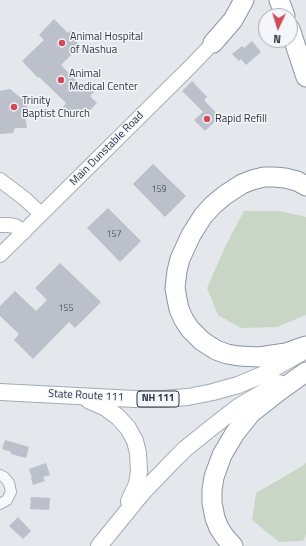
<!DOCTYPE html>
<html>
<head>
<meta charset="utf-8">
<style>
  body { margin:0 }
  #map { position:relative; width:306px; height:546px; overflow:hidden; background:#e4e7ec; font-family:"Titillium Web",sans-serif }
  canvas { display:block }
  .north { position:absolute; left:258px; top:8px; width:40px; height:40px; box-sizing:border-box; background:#f4f6f9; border:1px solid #a4a8b1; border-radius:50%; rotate:184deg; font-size:11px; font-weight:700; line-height:16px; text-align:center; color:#2b3445 }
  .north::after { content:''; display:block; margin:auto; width:14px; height:18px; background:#d1495b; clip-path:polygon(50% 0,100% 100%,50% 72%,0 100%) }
</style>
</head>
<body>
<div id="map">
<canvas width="306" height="546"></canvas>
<div class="north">N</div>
</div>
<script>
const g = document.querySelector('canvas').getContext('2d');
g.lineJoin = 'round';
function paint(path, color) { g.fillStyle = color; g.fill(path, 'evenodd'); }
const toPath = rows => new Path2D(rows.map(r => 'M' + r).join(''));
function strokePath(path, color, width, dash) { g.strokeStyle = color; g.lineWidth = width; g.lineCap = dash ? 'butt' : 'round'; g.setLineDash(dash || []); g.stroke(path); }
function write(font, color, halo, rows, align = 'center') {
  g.font = font + ' "Titillium Web",sans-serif'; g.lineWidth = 3; g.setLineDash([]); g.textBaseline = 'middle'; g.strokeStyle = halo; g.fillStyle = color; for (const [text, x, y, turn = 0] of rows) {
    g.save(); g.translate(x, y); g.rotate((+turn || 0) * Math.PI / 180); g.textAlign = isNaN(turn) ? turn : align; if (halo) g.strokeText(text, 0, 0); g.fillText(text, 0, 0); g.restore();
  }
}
const green = toPath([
  [244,211,280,211,306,217,306,315,277,327,241,328,218,315,207,288,226,245],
  [306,462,306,535,303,541,279,542,252,520,256,493,304,465]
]);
const building = toPath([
  [54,19,68,33,71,30,77,36,74,39,80,46,61,65,82,86,86,83,94,92,90,96,97,103,83,117,76,111,71,115,63,107,66,103,39,77,38,78,22,61,44,40,39,35],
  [252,41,261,52,246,65,241,59,239,61,232,54,242,46,244,48],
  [192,81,207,97,204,100,220,117,205,131,194,120,203,112,182,91],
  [10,89,26,102,29,112,25,116,27,128,15,128,13,133,0,134,0,91],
  [153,164,186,196,165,217,133,184],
  [108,208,141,241,120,262,87,228],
  [60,263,101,302,75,328,69,322,33,359,14,340,19,334,0,316,0,306,15,291,36,311,47,300,35,288],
  [5,440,29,447,26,458,11,454,11,452,2,449],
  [46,463,50,475,43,477,45,481,33,485,31,478,32,478,29,469],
  [31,497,50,498,49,510,30,509],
  [18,517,31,531,23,539,9,526]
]);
const street = toPath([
  [0,475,4,477,9,483,11,492,7,500,0,504]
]);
const secondary = toPath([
  [0,180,25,199,41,214],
  [0,225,8,225,15,226,24,232],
  [0,255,190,67,213,43]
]);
const primary = toPath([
  [0,392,135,399,162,399,188,397,213,392,238,385,262,375,301,353],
  [88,400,106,408,118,417,128,428,135,441,138,453,139,471,137,484,129,501],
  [99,546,143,492,171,463,185,449,211,428,238,407,279,383]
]);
const highway = toPath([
  [279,0,285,16],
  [290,29,306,77],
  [213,43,233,20,244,0],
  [306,186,297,181,285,178,274,177,264,177,252,180,242,184,225,195,213,205,203,216,191,235,180,259,177,271,175,288,177,299,179,309,184,320,190,329,202,341,216,350,227,354,239,356,259,357,286,353,306,346],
  [233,546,225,537,219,528,215,518,212,503,212,490,214,477,222,455,235,433,251,413,279,391,306,372]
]);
const markers = [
  [62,43,4,"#d1495b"],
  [61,80,4,"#d1495b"],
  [14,107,4,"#d1495b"],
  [207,119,4,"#d1495b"]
];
const numberNames = [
  ["159",159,190],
  ["157",114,235],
  ["155",66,309]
];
const shields = [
  [158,399,42]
];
const shieldNames = [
  ["NH 111",158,399]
];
const poiNames = [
  ["Animal Hospital",70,37],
  ["of Nashua",70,50],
  ["Animal",69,74],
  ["Medical Center",69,87],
  ["Trinity",22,101],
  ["Baptist Church",22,114],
  ["Rapid Refill",215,119]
];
const streetNames = [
  ["Main Dunstable Road",107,149,-45],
  ["State Route 111",86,396,3]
];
paint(green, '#c9d6c5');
paint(building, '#bbc0ca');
strokePath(street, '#a9aeb7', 12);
strokePath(secondary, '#a9aeb7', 16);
strokePath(primary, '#a3abb8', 18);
strokePath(highway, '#8b94a3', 21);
strokePath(street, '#f7f8fa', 10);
strokePath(secondary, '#fff', 14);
strokePath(primary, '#fff', 16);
strokePath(highway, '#fff', 19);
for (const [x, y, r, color] of markers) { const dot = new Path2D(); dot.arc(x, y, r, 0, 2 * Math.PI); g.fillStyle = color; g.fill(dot); strokePath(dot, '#f4f6f9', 1.5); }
write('9px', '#4f5766', null, numberNames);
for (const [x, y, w] of shields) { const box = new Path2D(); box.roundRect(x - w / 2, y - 8, w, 16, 3); g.fillStyle = '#f4f6f9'; g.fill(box); strokePath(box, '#2b3445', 1); }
write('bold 10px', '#2b3445', null, shieldNames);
write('11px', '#2b3445', '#f4f6f9', poiNames, 'left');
write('11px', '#2b3445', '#f4f6f9', streetNames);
</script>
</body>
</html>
